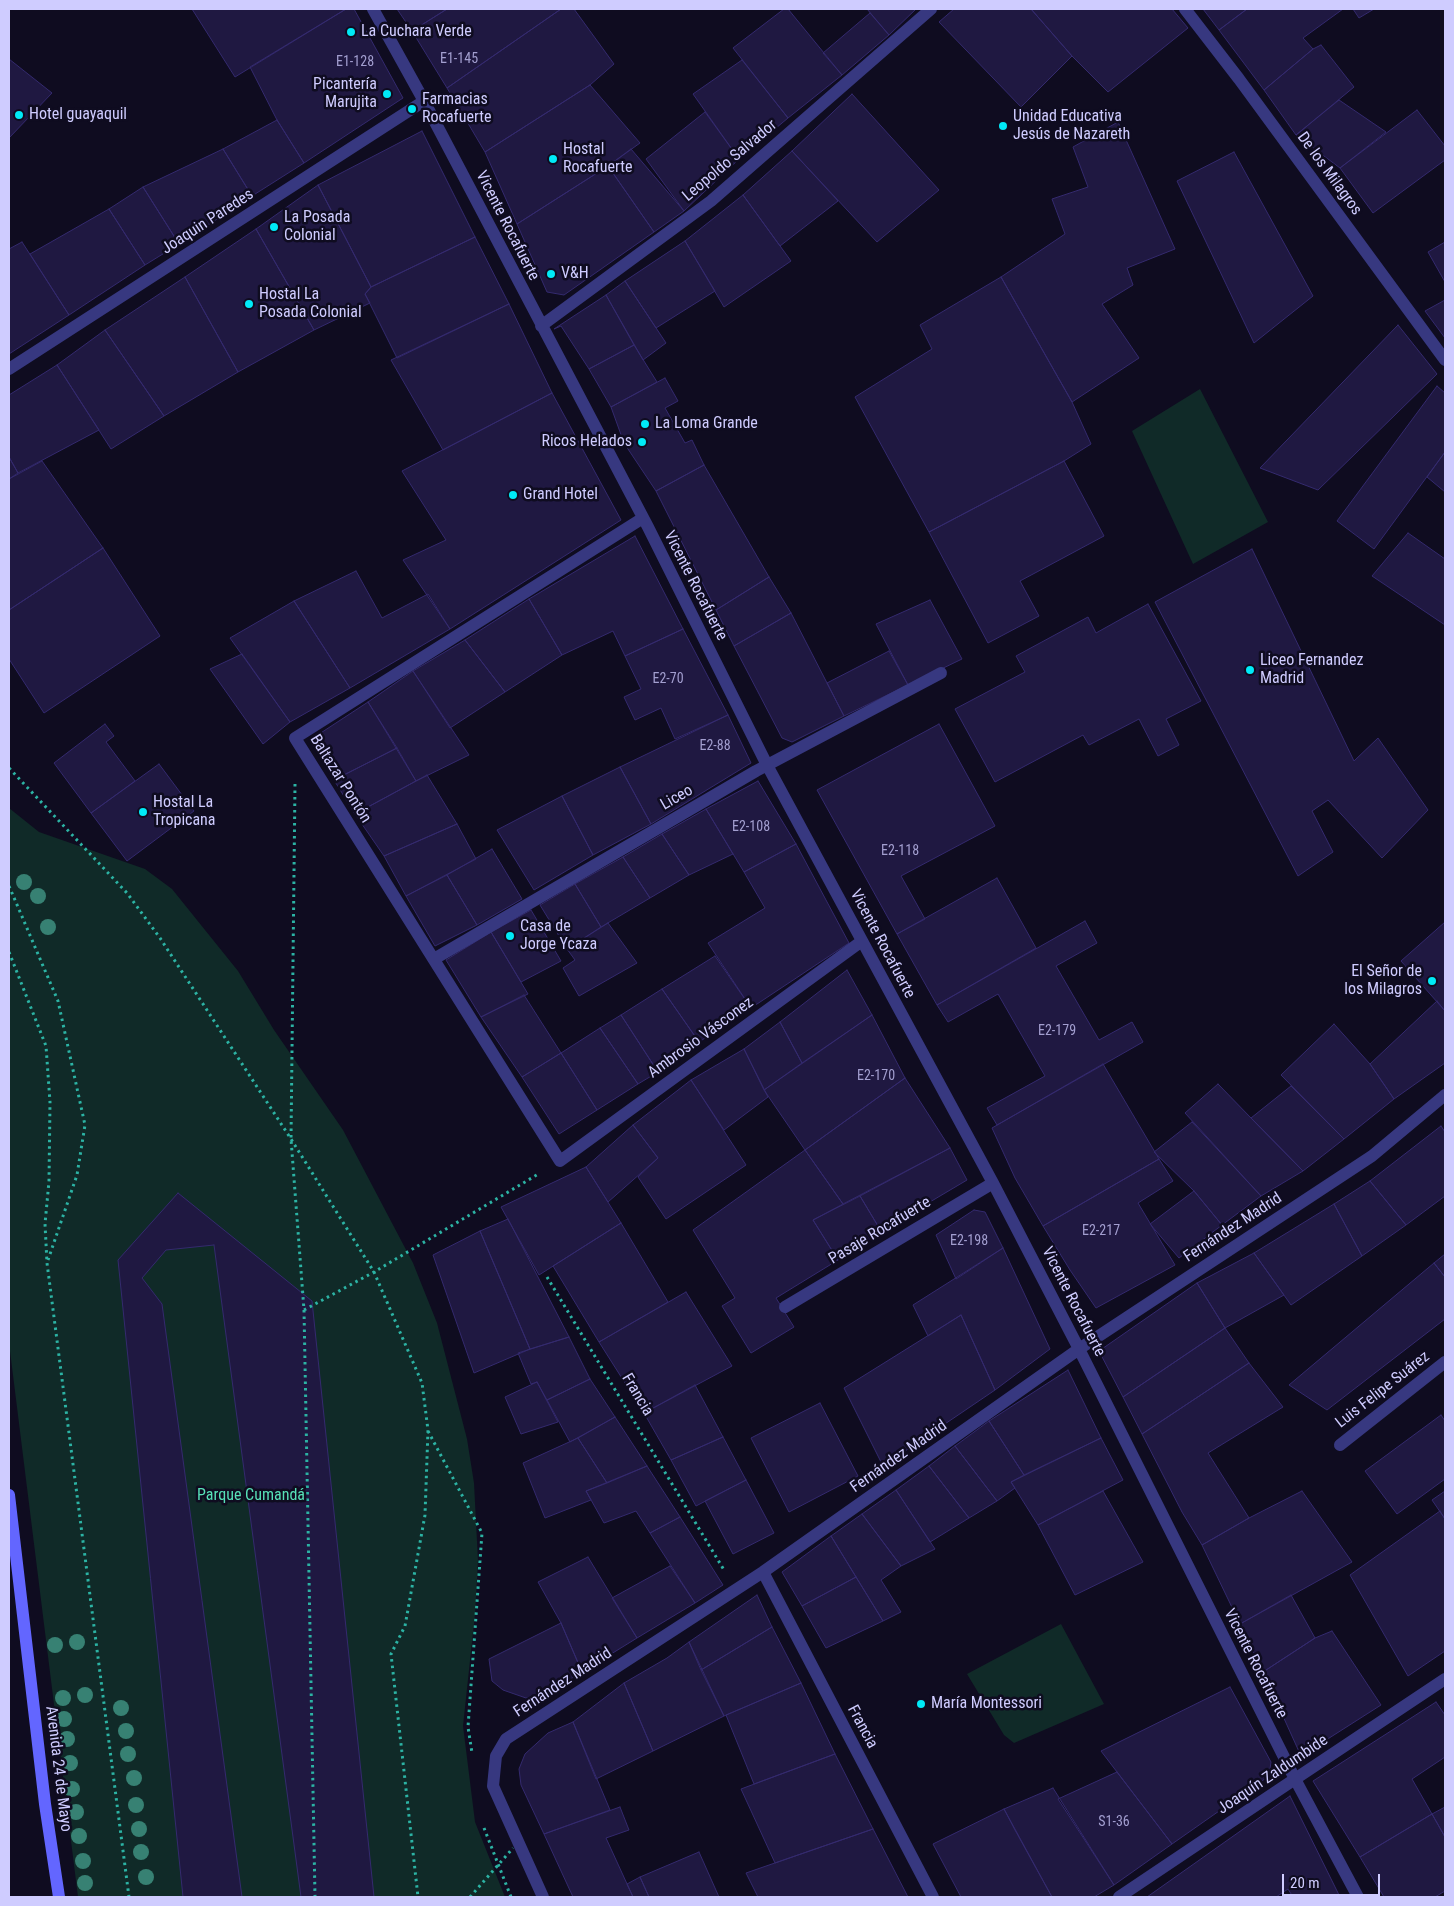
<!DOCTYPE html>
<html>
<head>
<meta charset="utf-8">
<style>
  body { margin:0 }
  #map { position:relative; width:1454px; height:1906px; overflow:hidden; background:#0f0c20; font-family:"Roboto Condensed",sans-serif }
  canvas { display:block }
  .frame { position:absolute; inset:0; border:10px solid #cfccff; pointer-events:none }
  .scale { position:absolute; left:1282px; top:1874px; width:98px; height:22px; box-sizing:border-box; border:2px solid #cfccff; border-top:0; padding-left:6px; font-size:15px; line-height:18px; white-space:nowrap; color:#cfccff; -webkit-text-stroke:4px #0f0c20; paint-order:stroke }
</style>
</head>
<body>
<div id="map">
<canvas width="1454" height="1906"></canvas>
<div class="frame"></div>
<div class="scale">20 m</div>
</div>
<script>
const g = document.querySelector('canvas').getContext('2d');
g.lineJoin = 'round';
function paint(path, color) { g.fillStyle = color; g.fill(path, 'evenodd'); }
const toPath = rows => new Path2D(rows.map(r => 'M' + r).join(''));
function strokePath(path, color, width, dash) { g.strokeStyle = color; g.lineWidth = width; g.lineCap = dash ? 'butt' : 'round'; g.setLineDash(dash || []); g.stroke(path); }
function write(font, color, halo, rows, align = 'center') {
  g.font = font + ' "Roboto Condensed",sans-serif'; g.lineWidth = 5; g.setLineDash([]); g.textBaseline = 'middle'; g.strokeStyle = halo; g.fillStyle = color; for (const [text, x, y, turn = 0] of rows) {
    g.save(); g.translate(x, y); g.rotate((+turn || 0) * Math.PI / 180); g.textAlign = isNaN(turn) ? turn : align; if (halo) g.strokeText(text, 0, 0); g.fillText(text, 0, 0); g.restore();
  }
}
const green = toPath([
  [1200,389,1268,522,1193,564,1132,431],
  [9,808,39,832,145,869,172,889,238,971,274,1030,343,1130,413,1263,437,1323,467,1439,474,1483,478,1561,475,1614,463,1726,475,1822,505,1897,78,1897,9,1343],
  [1061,1624,1104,1704,1014,1743,1004,1735,967,1674]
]);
const building = toPath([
  [192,9,346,9,235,77,192,9],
  [346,9,354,9,403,98,304,163,277,120,250,67,346,9],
  [397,9,447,9,412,31,397,9],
  [447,9,561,9,447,88,412,31,447,9],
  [561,9,574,9,614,64,590,85,485,152,447,88,561,9],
  [784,9,788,9,842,75,788,118,733,48,784,9],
  [867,9,916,9,889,35,867,9],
  [954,9,1031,9,1072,56,1021,107,939,22,954,9],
  [1031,9,1172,9,1188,28,1108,92,1072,56,1031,9],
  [1203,9,1247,9,1219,30,1203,9],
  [1247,9,1343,9,1303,38,1313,49,1264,90,1219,30,1247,9],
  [1353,9,1374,9,1359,18,1353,9],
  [870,13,889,35,842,75,823,53,870,13],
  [1321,45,1354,87,1296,135,1264,90,1313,49,1321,45],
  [9,59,52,93,9,138,9,59],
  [742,60,788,118,739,159,693,94,742,60],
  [590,85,640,143,608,166,517,224,485,152,590,85],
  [852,94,939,190,877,242,792,151,852,94],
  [1339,100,1386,132,1340,168,1296,135,1339,100],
  [1417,110,1445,146,1445,160,1373,213,1340,168,1417,110],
  [705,112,739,159,684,211,646,159,705,112],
  [277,120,304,163,252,196,223,149,277,120],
  [1118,122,1175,249,1127,268,1133,285,1102,304,1139,358,1072,402,1001,277,1065,234,1052,199,1088,187,1073,147,1118,122],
  [422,131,475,237,371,287,318,185,422,131],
  [223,149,252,196,179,244,143,187,223,149],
  [631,149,684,211,654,232,608,166,631,149],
  [792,151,838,201,780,246,743,195,792,151],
  [1234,152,1313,296,1254,343,1177,181,1234,152],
  [608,166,654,232,564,295,547,292,517,224,608,166],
  [318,185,371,287,365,294,370,303,314,330,256,229,318,185],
  [143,187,179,244,145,265,109,209,143,187],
  [743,195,791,261,724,307,685,241,743,195],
  [109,209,145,265,69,315,30,254,109,209],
  [256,229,314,330,238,372,185,277,256,229],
  [475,237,509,304,397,358,365,294,371,287,475,237],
  [685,241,715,291,656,328,625,281,685,241],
  [22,242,69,315,9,354,9,249,22,242],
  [1445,242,1445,282,1428,252,1445,242],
  [185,277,238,372,164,416,105,330,185,277],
  [1001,277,1072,402,1091,444,1064,461,929,532,855,397,932,349,920,325,1001,277],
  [625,281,666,343,643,360,606,295,625,281],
  [606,295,634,345,589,369,561,326,554,329,606,295],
  [1445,300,1445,338,1425,311,1445,300],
  [509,304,552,393,443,450,391,360,509,304],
  [1398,325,1437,374,1318,490,1260,468,1398,325],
  [105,330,164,416,111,449,57,365,105,330],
  [634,345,657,382,611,407,589,369,634,345],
  [57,365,99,430,18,473,9,457,9,395,57,365],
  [665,378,678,401,665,408,685,443,692,440,704,465,656,491,624,443,611,407,665,378],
  [1437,386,1445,393,1445,452,1374,549,1337,521,1437,386],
  [552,393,621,520,450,629,403,560,446,540,402,471,552,393],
  [1445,452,1445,492,1427,477,1445,452],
  [9,457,18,473,9,479,9,457],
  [42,461,103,548,9,610,9,479,42,461],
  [1064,461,1104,536,1020,581,1039,616,988,643,929,532,1064,461],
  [704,465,769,577,716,610,656,491,704,465],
  [1408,533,1445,559,1445,625,1372,576,1408,533],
  [635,536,683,629,625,656,613,631,562,655,529,599,635,536],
  [103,548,160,636,44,713,9,659,9,610,103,548],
  [1252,549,1354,761,1378,738,1428,810,1382,858,1328,800,1312,811,1333,852,1298,876,1155,602,1252,549],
  [356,571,382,618,428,594,450,629,350,688,294,601,356,571],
  [769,577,791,613,734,646,716,610,769,577],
  [529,599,562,655,505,692,465,640,529,599],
  [930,600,962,659,908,685,876,624,930,600],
  [294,601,350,688,290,722,230,638,294,601],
  [1148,604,1201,701,1166,719,1179,745,1158,756,1139,719,1089,745,1083,735,995,782,955,709,1025,672,1016,656,1088,617,1096,633,1148,604],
  [791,613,844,716,792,742,782,738,734,646,791,613],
  [683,629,728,715,675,739,661,708,635,720,624,697,641,689,625,656,683,629],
  [465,640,505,692,450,728,413,671,465,640],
  [889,651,908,685,844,716,827,683,889,651],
  [242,654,290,722,263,744,210,669,242,654],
  [413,671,469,755,416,781,368,702,413,671],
  [368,702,397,748,334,780,310,740,368,702],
  [728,715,751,763,651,824,620,767,728,715],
  [105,724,114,736,106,742,135,781,91,813,54,763,105,724],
  [939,724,995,826,901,876,925,919,897,934,817,790,939,724],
  [397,748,416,781,355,814,334,780,397,748],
  [159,764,194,811,127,861,91,813,159,764],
  [620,767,651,824,593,855,562,796,620,767],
  [427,775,457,824,384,856,355,814,427,775],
  [758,781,796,844,744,872,706,809,758,781],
  [562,796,593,855,534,890,497,830,562,796],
  [706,809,733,854,689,875,662,834,706,809],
  [457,824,476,859,406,896,384,856,457,824],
  [662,834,689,875,650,898,623,857,662,834],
  [796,844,849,943,751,1008,708,943,765,908,744,872,796,844],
  [492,849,522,899,477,925,447,875,492,849],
  [623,857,650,898,601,927,575,884,623,857],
  [447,875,477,925,435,946,406,896,447,875],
  [997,878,1036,948,937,1005,897,934,997,878],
  [575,884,601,927,567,949,540,905,575,884],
  [531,910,561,961,521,982,491,932,531,910],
  [1085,921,1097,943,1056,966,1099,1040,1132,1022,1143,1042,997,1125,987,1108,1045,1076,998,994,948,1022,937,1005,1085,921],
  [1445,922,1445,1011,1401,961,1445,922],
  [608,923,637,963,579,996,563,968,575,960,567,949,608,923],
  [491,932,528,994,481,1017,446,960,491,932],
  [715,956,751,1008,699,1042,662,989,715,956],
  [847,970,872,1015,802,1063,780,1022,847,970],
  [662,989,699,1042,658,1072,621,1015,662,989],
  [524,995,561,1053,522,1077,481,1017,524,995],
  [1437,1001,1445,1011,1445,1063,1394,1099,1370,1064,1437,1001],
  [621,1015,658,1072,638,1084,600,1028,621,1015],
  [872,1015,905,1078,805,1150,764,1090,872,1015],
  [780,1022,802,1063,764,1090,744,1049,780,1022],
  [1334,1024,1370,1064,1394,1099,1344,1139,1281,1075,1334,1024],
  [600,1028,638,1084,597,1110,561,1053,600,1028],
  [744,1049,768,1097,724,1130,691,1080,744,1049],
  [561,1053,597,1110,559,1134,522,1077,561,1053],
  [1103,1064,1159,1159,1043,1226,1015,1178,992,1128,1103,1064],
  [905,1078,950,1148,843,1204,805,1150,905,1078],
  [691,1080,746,1165,666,1219,638,1177,658,1158,633,1125,691,1080],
  [1218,1084,1251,1118,1303,1171,1261,1196,1185,1113,1218,1084],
  [1291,1086,1344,1139,1303,1171,1251,1118,1291,1086],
  [1192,1122,1261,1196,1222,1225,1194,1191,1154,1152,1192,1122],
  [633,1125,658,1158,608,1202,586,1167,633,1125],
  [1441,1126,1445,1132,1445,1196,1406,1225,1370,1181,1441,1126],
  [950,1148,967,1180,881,1231,860,1196,950,1148],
  [805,1150,843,1204,813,1220,838,1260,776,1298,794,1327,751,1353,722,1306,735,1298,693,1230,805,1150],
  [1159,1159,1173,1181,1138,1203,1175,1265,1096,1308,1070,1270,1043,1226,1159,1159],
  [586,1167,621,1223,539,1275,501,1207,586,1167],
  [1370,1181,1406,1225,1362,1256,1334,1204,1370,1181],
  [1194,1191,1222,1225,1179,1258,1150,1224,1194,1191],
  [178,1193,312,1301,374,1897,183,1897,118,1260,178,1193],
  [860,1196,881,1231,838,1260,813,1220,860,1196],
  [1334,1204,1362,1256,1291,1305,1254,1253,1334,1204],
  [974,1210,985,1212,1003,1248,956,1279,936,1235,974,1210],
  [508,1219,569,1337,530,1349,480,1231,508,1219],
  [621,1223,668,1302,599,1342,553,1266,621,1223],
  [480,1231,530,1349,474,1373,433,1255,480,1231],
  [214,1245,301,1897,242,1897,162,1304,142,1278,166,1250,214,1245],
  [1003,1248,1050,1349,995,1390,961,1315,928,1336,913,1305,1003,1248],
  [1254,1253,1284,1295,1225,1328,1197,1283,1254,1253],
  [1445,1254,1445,1277,1434,1263,1445,1254],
  [1434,1263,1445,1277,1445,1319,1327,1410,1289,1385,1434,1263],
  [1197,1283,1225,1328,1123,1397,1099,1351,1197,1283],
  [686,1292,732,1366,644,1413,599,1342,686,1292],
  [961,1315,995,1390,883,1466,844,1388,961,1315],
  [1225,1328,1249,1363,1142,1434,1123,1397,1225,1328],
  [569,1337,590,1379,547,1400,537,1382,531,1384,518,1353,569,1337],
  [1249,1363,1283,1407,1208,1453,1249,1518,1202,1545,1182,1512,1142,1434,1249,1363],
  [1068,1370,1101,1438,1024,1475,989,1421,1068,1370],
  [590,1379,615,1417,570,1442,547,1400,590,1379],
  [537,1382,558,1422,521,1434,505,1397,537,1382],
  [695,1385,723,1437,671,1460,644,1413,695,1385],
  [820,1403,858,1476,789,1512,751,1438,820,1403],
  [1441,1415,1445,1421,1445,1479,1397,1514,1365,1471,1441,1415],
  [615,1417,647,1466,607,1483,578,1438,615,1417],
  [989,1421,1024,1475,1011,1482,1015,1488,997,1501,955,1446,989,1421],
  [723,1437,746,1480,696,1506,671,1460,723,1437],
  [578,1438,607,1483,586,1491,591,1500,545,1518,523,1463,578,1438],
  [1101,1438,1123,1480,1038,1525,1011,1482,1101,1438],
  [955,1446,997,1501,969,1518,929,1466,955,1446],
  [647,1466,680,1517,650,1533,636,1511,604,1523,586,1491,647,1466],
  [929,1466,969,1518,930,1542,896,1490,929,1466],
  [746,1480,774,1533,733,1554,705,1501,746,1480],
  [896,1490,935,1549,901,1566,862,1514,896,1490],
  [1103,1491,1143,1562,1075,1595,1038,1525,1103,1491],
  [1302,1491,1352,1562,1240,1624,1202,1545,1249,1518,1302,1491],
  [1445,1491,1445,1519,1432,1500,1445,1491],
  [1440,1511,1445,1519,1445,1651,1408,1676,1350,1575,1440,1511],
  [862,1514,901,1566,881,1580,901,1612,883,1621,831,1536,862,1514],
  [680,1517,723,1585,695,1603,650,1533,680,1517],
  [831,1536,856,1577,802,1606,782,1572,831,1536],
  [588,1557,637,1638,582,1672,561,1623,538,1582,588,1557],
  [670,1566,695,1603,637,1638,612,1598,670,1566],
  [856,1577,883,1621,826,1648,802,1606,856,1577],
  [757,1595,772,1627,701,1670,689,1642,757,1595],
  [1291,1595,1315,1638,1263,1672,1240,1624,1291,1595],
  [561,1623,582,1672,540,1698,526,1698,503,1690,492,1681,489,1659,561,1623],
  [772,1627,801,1683,724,1716,701,1670,772,1627],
  [1332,1631,1381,1705,1301,1756,1263,1672,1315,1638,1332,1631],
  [689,1642,724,1716,653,1751,624,1683,667,1658,689,1642],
  [624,1683,653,1751,596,1779,573,1722,624,1683],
  [801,1683,835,1754,754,1784,726,1715,801,1683],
  [1230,1687,1271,1762,1269,1776,1172,1844,1101,1751,1230,1687],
  [1436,1702,1445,1715,1445,1757,1412,1779,1432,1814,1360,1857,1313,1781,1436,1702],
  [573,1722,610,1810,544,1834,521,1785,519,1769,525,1754,548,1733,573,1722],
  [835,1754,873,1829,775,1863,741,1789,835,1754],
  [1117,1772,1172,1844,1114,1885,1058,1799,1117,1772],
  [1053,1788,1114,1885,1094,1897,1052,1897,1004,1809,1053,1788],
  [1290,1796,1340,1897,1293,1897,1288,1889,1276,1897,1147,1897,1290,1796],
  [620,1807,629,1830,606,1838,633,1897,573,1897,544,1834,620,1807],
  [1445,1807,1445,1837,1432,1814,1445,1807],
  [1004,1809,1015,1830,1052,1897,961,1897,933,1844,1004,1809],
  [1432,1814,1445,1837,1445,1891,1435,1897,1384,1897,1360,1857,1432,1814],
  [873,1829,908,1897,758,1897,746,1873,873,1829],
  [699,1852,719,1897,649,1897,640,1877,699,1852],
  [640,1877,649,1897,633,1897,627,1884,640,1877]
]);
const path = toPath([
  [9,768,127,893,160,938,291,1139,374,1272,422,1383,428,1430,425,1515,405,1626,391,1654,418,1897],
  [295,784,291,1139,304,1310,315,1897],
  [9,886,58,1001,85,1125,77,1175,48,1260],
  [9,952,46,1046,50,1102,49,1181,45,1224,47,1263,129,1897],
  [547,1277,724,1570],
  [304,1310,374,1272,540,1173],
  [428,1431,482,1533,468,1727,472,1753],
  [484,1828,511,1897]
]);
const lane = toPath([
  [1295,1779,1445,1679]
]);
const street = toPath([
  [373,9,424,101,648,527,767,765,993,1183,1079,1349,1295,1779,1358,1897],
  [1185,9,1239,79,1445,360],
  [541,326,711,201,931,9],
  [9,369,424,101],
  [643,518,295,738,560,1161,862,941],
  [434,959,756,771,941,673],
  [785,1307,993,1183],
  [1340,1445,1445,1362],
  [763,1572,933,1897],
  [543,1897,493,1786,496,1756,506,1739,763,1572,1079,1349,1372,1156,1445,1095],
  [1119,1897,1295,1779]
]);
const secondary = toPath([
  [9,1495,45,1804,59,1897]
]);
const pathBridge = toPath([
  [470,1897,513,1848]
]);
const trees = [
  [24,882],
  [38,896],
  [48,927],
  [77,1642],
  [55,1645],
  [85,1695],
  [63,1698],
  [121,1708],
  [64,1719],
  [126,1731],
  [67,1739],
  [128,1754],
  [70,1763],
  [134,1778],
  [72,1789],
  [136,1805],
  [76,1812],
  [139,1829],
  [79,1836],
  [141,1852],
  [83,1861],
  [146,1877],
  [85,1883]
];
const markers = [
  [351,32,5,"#00eaf7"],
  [387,94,5,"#00eaf7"],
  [412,109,5,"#00eaf7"],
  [19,115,5,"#00eaf7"],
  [1003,126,5,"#00eaf7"],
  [553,159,5,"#00eaf7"],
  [274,227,5,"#00eaf7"],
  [551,274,5,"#00eaf7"],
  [249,304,5,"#00eaf7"],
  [645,424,5,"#00eaf7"],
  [642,442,5,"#00eaf7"],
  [513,495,5,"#00eaf7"],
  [1250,670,5,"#00eaf7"],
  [143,812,5,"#00eaf7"],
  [510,936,5,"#00eaf7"],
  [1432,981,5,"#00eaf7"],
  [921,1704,5,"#00eaf7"]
];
const numberNames = [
  ["E1-145",459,59],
  ["E1-128",355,62],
  ["E2-70",668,679],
  ["E2-88",715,746],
  ["E2-108",751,827],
  ["E2-118",900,851],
  ["E2-179",1057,1031],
  ["E2-170",876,1076],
  ["E2-217",1101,1231],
  ["E2-198",969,1241],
  ["S1-36",1114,1822]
];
const poiNames = [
  ["La Cuchara Verde",361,32],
  ["Picantería",377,85,"right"],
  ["Marujita",377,103,"right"],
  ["Farmacias",422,100],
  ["Rocafuerte",422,118],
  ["Hotel guayaquil",29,115],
  ["Unidad Educativa",1013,117],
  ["Jesús de Nazareth",1013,135],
  ["Hostal",563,150],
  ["Rocafuerte",563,168],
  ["La Posada",284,218],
  ["Colonial",284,236],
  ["V&H",561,274],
  ["Hostal La",259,295],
  ["Posada Colonial",259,313],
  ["La Loma Grande",655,424],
  ["Ricos Helados",632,442,"right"],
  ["Grand Hotel",523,495],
  ["Liceo Fernandez",1260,661],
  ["Madrid",1260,679],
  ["Hostal La",153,803],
  ["Tropicana",153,821],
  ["Casa de",520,927],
  ["Jorge Ycaza",520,945],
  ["El Señor de",1422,972,"right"],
  ["los Milagros",1422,990,"right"],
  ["María Montessori",931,1704]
];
const streetNames = [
  ["Leopoldo Salvador",730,161,-40],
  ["De los Milagros",1329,174,54],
  ["Joaquin Paredes",208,222,-33],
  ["Vicente Rocafuerte",507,226,63],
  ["Vicente Rocafuerte",695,586,63],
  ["Baltazar Pontón",340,779,58],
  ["Liceo",677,798,-30],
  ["Vicente Rocafuerte",882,944,62],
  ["Ambrosio Vásconez",701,1038,-36],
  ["Fernández Madrid",1233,1228,-33],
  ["Pasaje Rocafuerte",880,1231,-31],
  ["Vicente Rocafuerte",1073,1302,63],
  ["Luis Felipe Suárez",1383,1390,-38],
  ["Francia",637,1395,59],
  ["Fernández Madrid",899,1457,-35],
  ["Vicente Rocafuerte",1255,1664,63],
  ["Fernández Madrid",563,1683,-33],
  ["Francia",862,1727,62],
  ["Avenida 24 de Mayo",58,1769,83],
  ["Joaquín Zaldumbide",1273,1775,-34]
];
const parkNames = [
  ["Parque Cumandá",251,1496]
];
paint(green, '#102a28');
paint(building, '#1f1841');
strokePath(building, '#342a6e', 1);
strokePath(path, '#2cb3a4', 3, [2.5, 4]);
strokePath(lane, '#373880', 12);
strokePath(street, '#373880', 12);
strokePath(secondary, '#6366ff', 12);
strokePath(pathBridge, '#2cb3a4', 3, [2.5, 4]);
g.fillStyle = '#378173';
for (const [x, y] of trees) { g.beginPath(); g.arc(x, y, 8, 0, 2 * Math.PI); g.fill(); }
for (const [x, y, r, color] of markers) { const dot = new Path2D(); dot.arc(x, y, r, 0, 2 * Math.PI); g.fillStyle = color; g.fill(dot); strokePath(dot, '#0f0c20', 2); }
write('14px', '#a39fd0', null, numberNames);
write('16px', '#cfccff', '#0f0c20', poiNames, 'left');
write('16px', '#cfccff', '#0f0c20', streetNames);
write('16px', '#57e0b7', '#0f0c20', parkNames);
</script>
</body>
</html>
